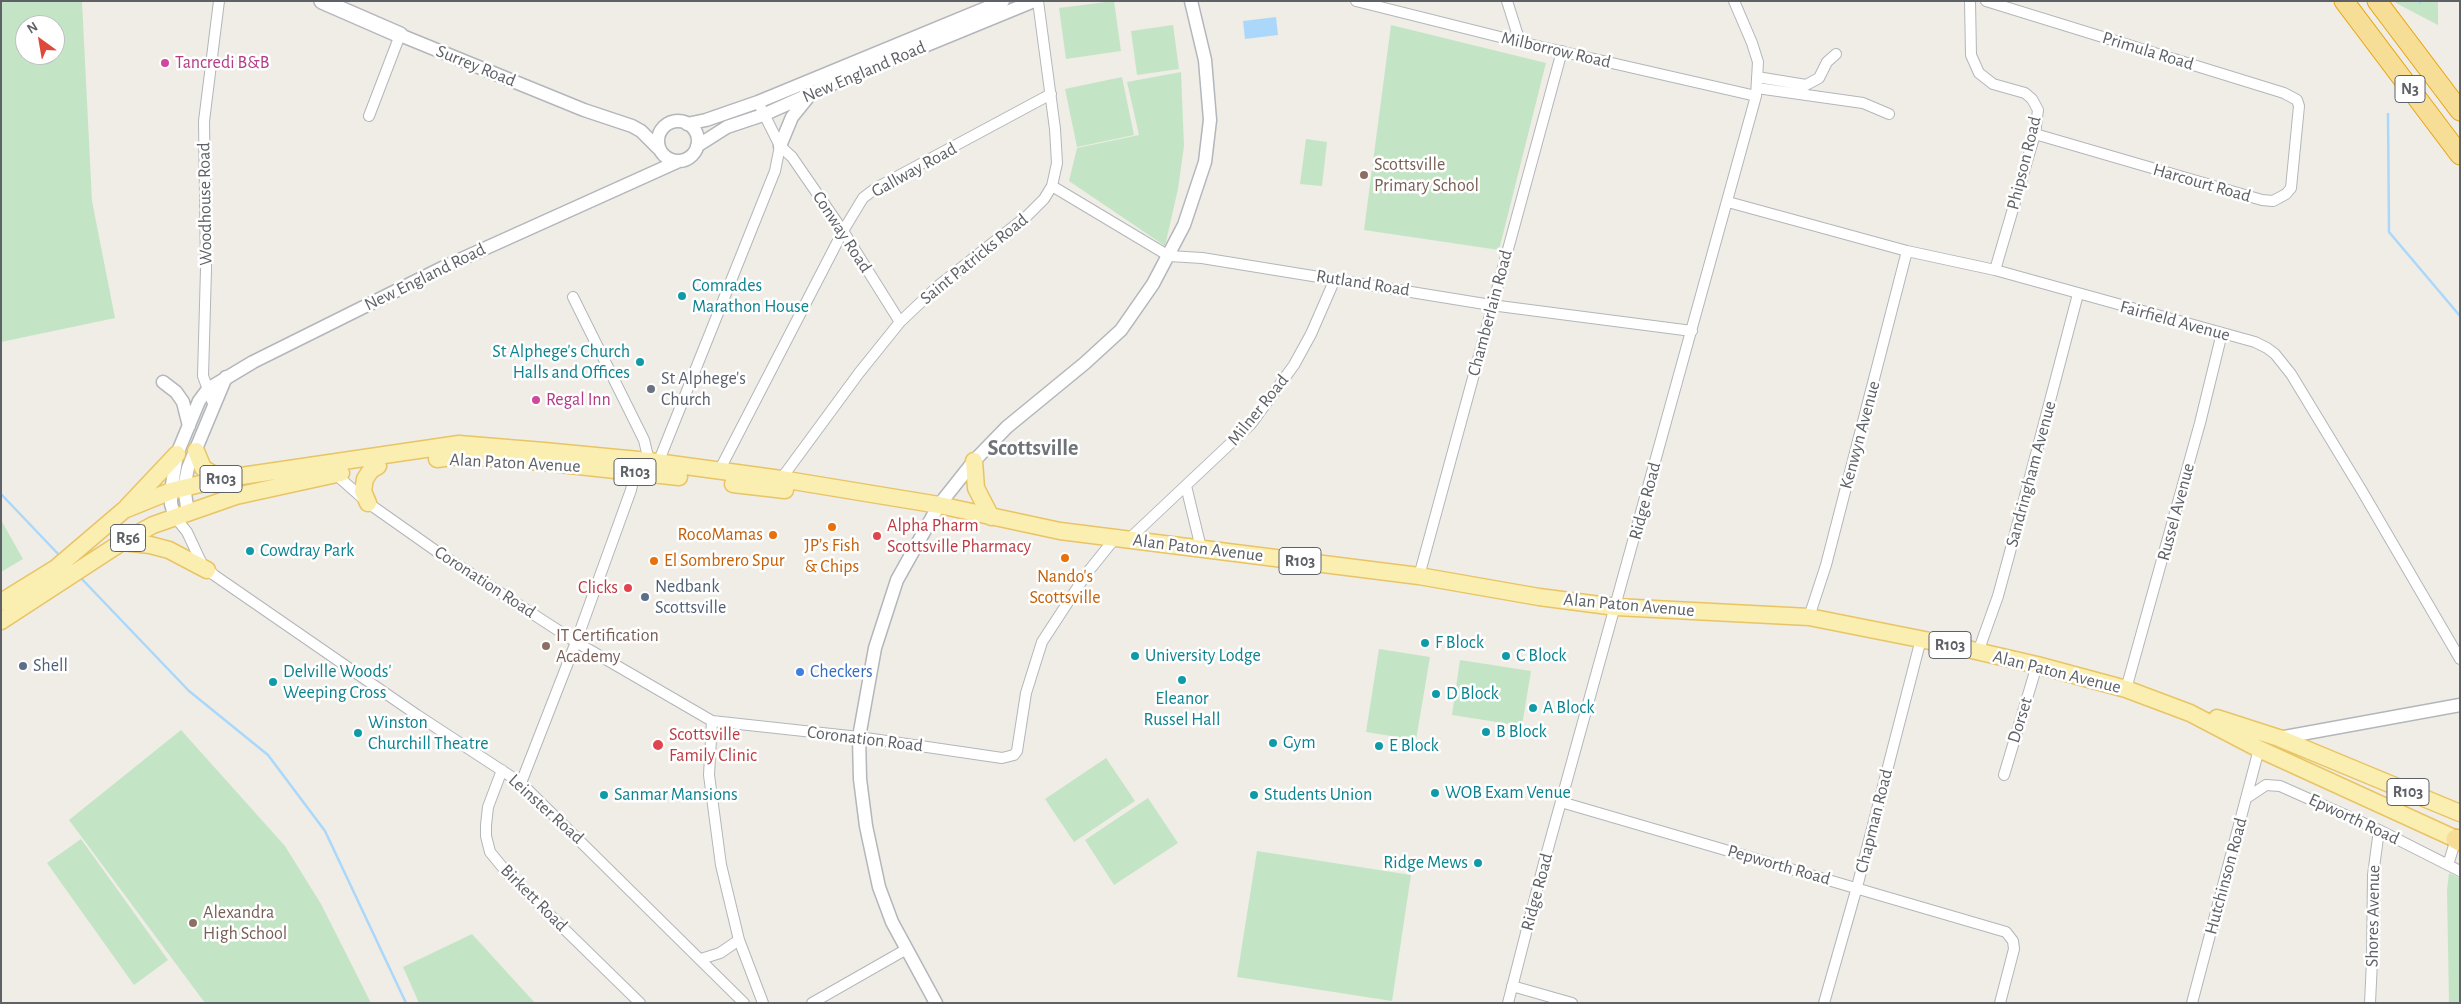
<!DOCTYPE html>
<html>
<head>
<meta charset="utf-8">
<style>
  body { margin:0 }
  #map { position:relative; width:2461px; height:1004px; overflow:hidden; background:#efede6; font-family:"Alegreya Sans",sans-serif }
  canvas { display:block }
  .frame { position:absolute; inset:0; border:2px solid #5e6166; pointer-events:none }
  .north { position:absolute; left:15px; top:15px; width:50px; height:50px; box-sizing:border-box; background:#fff; border:1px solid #bfc0c2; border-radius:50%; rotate:328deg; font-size:14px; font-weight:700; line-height:20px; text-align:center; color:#5e6166 }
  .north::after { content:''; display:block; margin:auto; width:18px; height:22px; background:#df493c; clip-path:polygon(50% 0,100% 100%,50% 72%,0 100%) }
</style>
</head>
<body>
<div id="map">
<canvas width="2461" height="1004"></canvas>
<div class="frame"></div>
<div class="north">N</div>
</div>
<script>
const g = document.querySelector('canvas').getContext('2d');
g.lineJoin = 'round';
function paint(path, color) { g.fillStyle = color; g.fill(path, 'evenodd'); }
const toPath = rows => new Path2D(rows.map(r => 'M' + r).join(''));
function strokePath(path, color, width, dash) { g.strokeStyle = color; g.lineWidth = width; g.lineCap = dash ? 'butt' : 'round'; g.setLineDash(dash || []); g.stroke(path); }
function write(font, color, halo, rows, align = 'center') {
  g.font = font + ' "Alegreya Sans",sans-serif'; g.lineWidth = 5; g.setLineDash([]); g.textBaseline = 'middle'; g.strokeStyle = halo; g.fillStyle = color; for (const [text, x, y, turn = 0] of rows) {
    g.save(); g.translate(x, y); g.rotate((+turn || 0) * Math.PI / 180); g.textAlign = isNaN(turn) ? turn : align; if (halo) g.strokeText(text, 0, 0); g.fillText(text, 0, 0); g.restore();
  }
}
const green = toPath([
  [1,1,82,1,92,201,115,318,1,342],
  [25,25,55,25,55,55,25,55],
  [1114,1,1121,51,1066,59,1059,8],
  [2395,1,2438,1,2438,25,2396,3],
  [1173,25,1179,69,1137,75,1131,31],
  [1391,25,1546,63,1499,250,1364,230],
  [1181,72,1184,146,1178,189,1165,246,1069,181,1077,148,1139,135,1127,82],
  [1122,77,1134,135,1077,147,1065,89],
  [1306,139,1327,142,1322,186,1300,184],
  [1,520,23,559,1,572],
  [1379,649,1430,657,1416,740,1366,732],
  [1460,660,1531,671,1522,726,1452,715],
  [181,730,285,846,321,904,371,1003,205,1003,69,820],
  [1106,758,1135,801,1074,842,1045,799],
  [1148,798,1178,843,1114,885,1085,840],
  [81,839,168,960,134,985,47,863],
  [1257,851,1411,875,1392,1001,1237,977],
  [2449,873,2460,878,2460,1003,2449,1003,2447,890],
  [472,934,535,1003,419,1003,403,967]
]);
const water = toPath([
  [1276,17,1278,35,1245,39,1243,21]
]);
const stream = toPath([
  [2419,1,2420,3],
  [2388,114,2389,232,2460,316],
  [1,494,61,557],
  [79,576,189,691,268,755,325,831,406,1003]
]);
const minor = toPath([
  [1356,1,1520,42,1756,96],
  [1507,1,1520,42],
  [1970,1,1971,55,1979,73,1993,84,2025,93,2032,99,2038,110,2035,134,1995,270],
  [1986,1,2284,93,2297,100,2299,106,2291,188,2286,194,2273,201,2262,200,2035,134],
  [1757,77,1806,85,1819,78,1827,62,1836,54],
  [1757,88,1863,103,1889,114],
  [369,116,400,35],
  [780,146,792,157,843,231,900,322],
  [1052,186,1169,256,1202,258,1491,305,1692,331],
  [1728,202,1907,251,1995,270,2255,342,2267,348,2275,354,2291,374,2362,491,2460,659],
  [573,297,644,440,649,461],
  [214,406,203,376,206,269,204,121,219,1],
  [658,463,775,171,780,146,758,102],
  [719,471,843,231,863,198,876,188,1051,94],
  [333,472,368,503,439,553,576,642,712,721,859,737,1002,758,1014,755,1017,751,1026,693,1042,642,1087,573,1116,537],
  [781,479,859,373,900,322,938,286,1027,216,1044,199,1052,186,1057,163,1055,129,1038,1],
  [1186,486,1201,548],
  [175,517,187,532,202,564,214,575,417,715,521,783,744,1003],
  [1129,539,1251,424,1294,365,1311,334,1335,279],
  [1419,576,1562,51],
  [1809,617,1826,565,1907,251],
  [1978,652,1998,596,2020,515,2078,294],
  [2126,689,2200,423,2222,333],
  [712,721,709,775,721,865,739,940,763,1003],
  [502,770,488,807,486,825,486,836,490,852,508,874,640,1003],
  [2004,775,2037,665],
  [521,783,576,642,631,490,635,472],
  [2248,797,2266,785,2280,786,2379,830,2460,871],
  [1561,802,2006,932,2013,941,2014,949,2000,1003],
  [2448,865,2456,839],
  [701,959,720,953,739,940],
  [1512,986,1572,1003],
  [812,1003,905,950],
  [1508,1003,1544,863,1756,96,1758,62,1752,43,1734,1],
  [1824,1003,1857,887,1921,639],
  [2192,1003,2259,749],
  [2370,1003,2372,961,2373,875,2379,830]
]);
const tertiary = toPath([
  [400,35,584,110,632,126,641,131,659,149],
  '658 141a20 20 0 1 1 40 0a20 20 0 1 1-40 0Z',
  [687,124,706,120,758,102,1003,1],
  [697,146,727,127,763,115,839,81,1034,1],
  [780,146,792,117,809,96],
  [163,382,176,392,183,402,189,426],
  [188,513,184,487,188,468,226,377],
  [175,517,171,504,171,491,177,454,199,401,208,389,253,362,446,266,679,161],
  [2279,738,2460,705],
  [936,1003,892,922,879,887,866,826,860,779,859,737,875,648,897,580,939,505,974,461,1007,427,1085,363,1121,330,1153,284,1184,225,1205,162,1210,120,1205,60,1191,1]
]);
const secondary = toPath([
  [322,1,400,35]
]);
const primary = toPath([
  [196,451,203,468,221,479],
  [437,459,459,456,542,462,679,477],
  [974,461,976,488,991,517],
  [733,484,785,490],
  [368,503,363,491,365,479,371,470,378,466],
  [127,507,177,454],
  [122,542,150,545,169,550,207,570],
  [1,602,56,568,124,510,171,491,221,479,459,444,544,451,649,461,781,479,939,505,1060,531,1419,576,1539,597,1616,607,1809,617,1950,645,2037,665,2126,689,2190,713,2259,749,2456,839],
  [1,621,122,542,153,525,236,496,341,473],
  [2217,718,2279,738,2460,813]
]);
const motorway = toPath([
  [2344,1,2460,155],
  [2377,1,2460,111],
  [2456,839,2460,841]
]);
const markers = [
  [165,63,5,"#d1479c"],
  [1364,175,5,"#8d6e63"],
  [682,296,5,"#0f9aa8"],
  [640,362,5,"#0f9aa8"],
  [651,389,5,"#6b7280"],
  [536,400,5,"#d1479c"],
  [832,527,5,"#e8710a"],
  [773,535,5,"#e8710a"],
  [877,536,5,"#e0444e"],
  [250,551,5,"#0f9aa8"],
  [1065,558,5,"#e8710a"],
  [654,561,5,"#e8710a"],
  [628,588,5,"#e0444e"],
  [645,597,5,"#5c6f8a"],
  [1425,643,5,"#0f9aa8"],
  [546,646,5,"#8d6e63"],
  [1135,656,5,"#0f9aa8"],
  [1506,656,5,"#0f9aa8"],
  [23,666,5,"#5c6f8a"],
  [800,672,5,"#3f7fe0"],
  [1182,680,5,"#0f9aa8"],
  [273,682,5,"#0f9aa8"],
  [1436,694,5,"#0f9aa8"],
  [1533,708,5,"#0f9aa8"],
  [1486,732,5,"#0f9aa8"],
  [358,733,5,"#0f9aa8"],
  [1273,743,5,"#0f9aa8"],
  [658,745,6,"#e0444e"],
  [1379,746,5,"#0f9aa8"],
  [1435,793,5,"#0f9aa8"],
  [604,795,5,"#0f9aa8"],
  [1254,795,5,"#0f9aa8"],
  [1478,863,5,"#0f9aa8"],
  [193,923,5,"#8d6e63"]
];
const shields = [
  [2410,89,30],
  [635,472,42],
  [221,479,42],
  [128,538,35],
  [1300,561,42],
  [1950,645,42],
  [2408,792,42]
];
const shieldNames = [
  ["N3",2410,89],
  ["R103",635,472],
  ["R103",221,479],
  ["R56",128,538],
  ["R103",1300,561],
  ["R103",1950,645],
  ["R103",2408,792]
];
const streetNames = [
  ["Milborrow Road",1556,50,13],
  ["Primula Road",2148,51,17],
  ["Surrey Road",476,66,22],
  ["New England Road",864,72,-23],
  ["Phipson Road",2024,163,-76],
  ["Gallway Road",914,170,-29],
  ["Harcourt Road",2202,183,16],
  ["Woodhouse Road",205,204,-91],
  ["Conway Road",842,232,57],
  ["Saint Patricks Road",974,259,-39],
  ["New England Road",425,277,-26],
  ["Rutland Road",1363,283,9],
  ["Chamberlain Road",1490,313,-75],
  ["Fairfield Avenue",2175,321,15],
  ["Milner Road",1258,410,-51],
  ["Kenwyn Avenue",1860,435,-75],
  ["Alan Paton Avenue",515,463,3],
  ["Sandringham Avenue",2031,474,-75],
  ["Ridge Road",1645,501,-75],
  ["Russel Avenue",2176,512,-75],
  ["Alan Paton Avenue",1198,548,7],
  ["Coronation Road",485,582,33],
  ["Alan Paton Avenue",1629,605,5],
  ["Alan Paton Avenue",2057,672,14],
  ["Dorset",2020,720,-73],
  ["Coronation Road",865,739,7],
  ["Leinster Road",546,809,42],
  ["Epworth Road",2354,819,25],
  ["Chapman Road",1874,821,-76],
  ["Pepworth Road",1779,865,16],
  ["Hutchinson Road",2226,876,-75],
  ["Ridge Road",1537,892,-75],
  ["Birkett Road",534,898,45],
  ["Shores Avenue",2373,916,-89]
];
const hotelNames = [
  ["Tancredi B&B",175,63],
  ["Regal Inn",546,400]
];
const educationNames = [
  ["Scottsville",1374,165],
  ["Primary School",1374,186],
  ["IT Certification",556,636],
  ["Academy",556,657],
  ["Alexandra",203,913],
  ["High School",203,934]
];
const cultureNames = [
  ["Comrades",692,286],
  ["Marathon House",692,307],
  ["St Alphege's Church",630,352,"right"],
  ["Halls and Offices",630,373,"right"],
  ["Cowdray Park",260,551],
  ["F Block",1435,643],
  ["University Lodge",1145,656],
  ["C Block",1516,656],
  ["Delville Woods'",283,672],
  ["Weeping Cross",283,693],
  ["D Block",1446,694],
  ["Eleanor",1182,699,"center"],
  ["Russel Hall",1182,720,"center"],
  ["A Block",1543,708],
  ["Winston",368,723],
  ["Churchill Theatre",368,744],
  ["B Block",1496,732],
  ["Gym",1283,743],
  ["E Block",1389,746],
  ["WOB Exam Venue",1445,793],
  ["Sanmar Mansions",614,795],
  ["Students Union",1264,795],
  ["Ridge Mews",1468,863,"right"]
];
const worshipNames = [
  ["St Alphege's",661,379],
  ["Church",661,400]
];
const healthNames = [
  ["Alpha Pharm",887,526],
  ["Scottsville Pharmacy",887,547],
  ["Clicks",618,588,"right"],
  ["Scottsville",669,735],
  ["Family Clinic",669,756]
];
const foodNames = [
  ["RocoMamas",763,535,"right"],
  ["JP’s Fish",832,546],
  ["& Chips",832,567],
  ["El Sombrero Spur",664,561,"left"],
  ["Nando's",1065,577],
  ["Scottsville",1065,598]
];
const serviceNames = [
  ["Nedbank",655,587],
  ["Scottsville",655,608],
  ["Shell",33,666]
];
const shopNames = [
  ["Checkers",810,672]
];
const districtNames = [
  ["Scottsville",1033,448]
];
paint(green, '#c4e5c5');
paint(water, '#abd8fa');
strokePath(stream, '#abd8fa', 2.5);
strokePath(minor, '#b3b6ba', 12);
strokePath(tertiary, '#b3b6ba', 15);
strokePath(secondary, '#b5b8bd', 18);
strokePath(primary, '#e9c465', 19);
strokePath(motorway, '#e8a40e', 21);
strokePath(minor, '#fff', 10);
strokePath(tertiary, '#fff', 12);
strokePath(secondary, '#fff', 15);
strokePath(primary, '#faeeb0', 16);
strokePath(motorway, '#f7de96', 19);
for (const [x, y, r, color] of markers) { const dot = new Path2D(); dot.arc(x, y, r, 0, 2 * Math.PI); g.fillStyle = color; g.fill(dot); strokePath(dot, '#fff', 2); }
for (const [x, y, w] of shields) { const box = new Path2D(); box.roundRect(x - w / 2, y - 13.5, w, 27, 4); g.fillStyle = '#fff'; g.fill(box); strokePath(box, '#5e6166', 1); }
write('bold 16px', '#5e6166', null, shieldNames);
write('18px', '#5e6166', '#fff', streetNames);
write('18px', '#b23c85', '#fff', hotelNames, 'left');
write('18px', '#785e54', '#fff', educationNames, 'left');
write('18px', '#0d838f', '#fff', cultureNames, 'left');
write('18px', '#5b616d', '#fff', worshipNames, 'left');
write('18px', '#be3a42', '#fff', healthNames, 'left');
write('18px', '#c56008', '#fff', foodNames);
write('18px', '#4e5e75', '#fff', serviceNames, 'left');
write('18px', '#366cbe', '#fff', shopNames, 'left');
write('bold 22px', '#6f7378', '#fff', districtNames);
</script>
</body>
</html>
